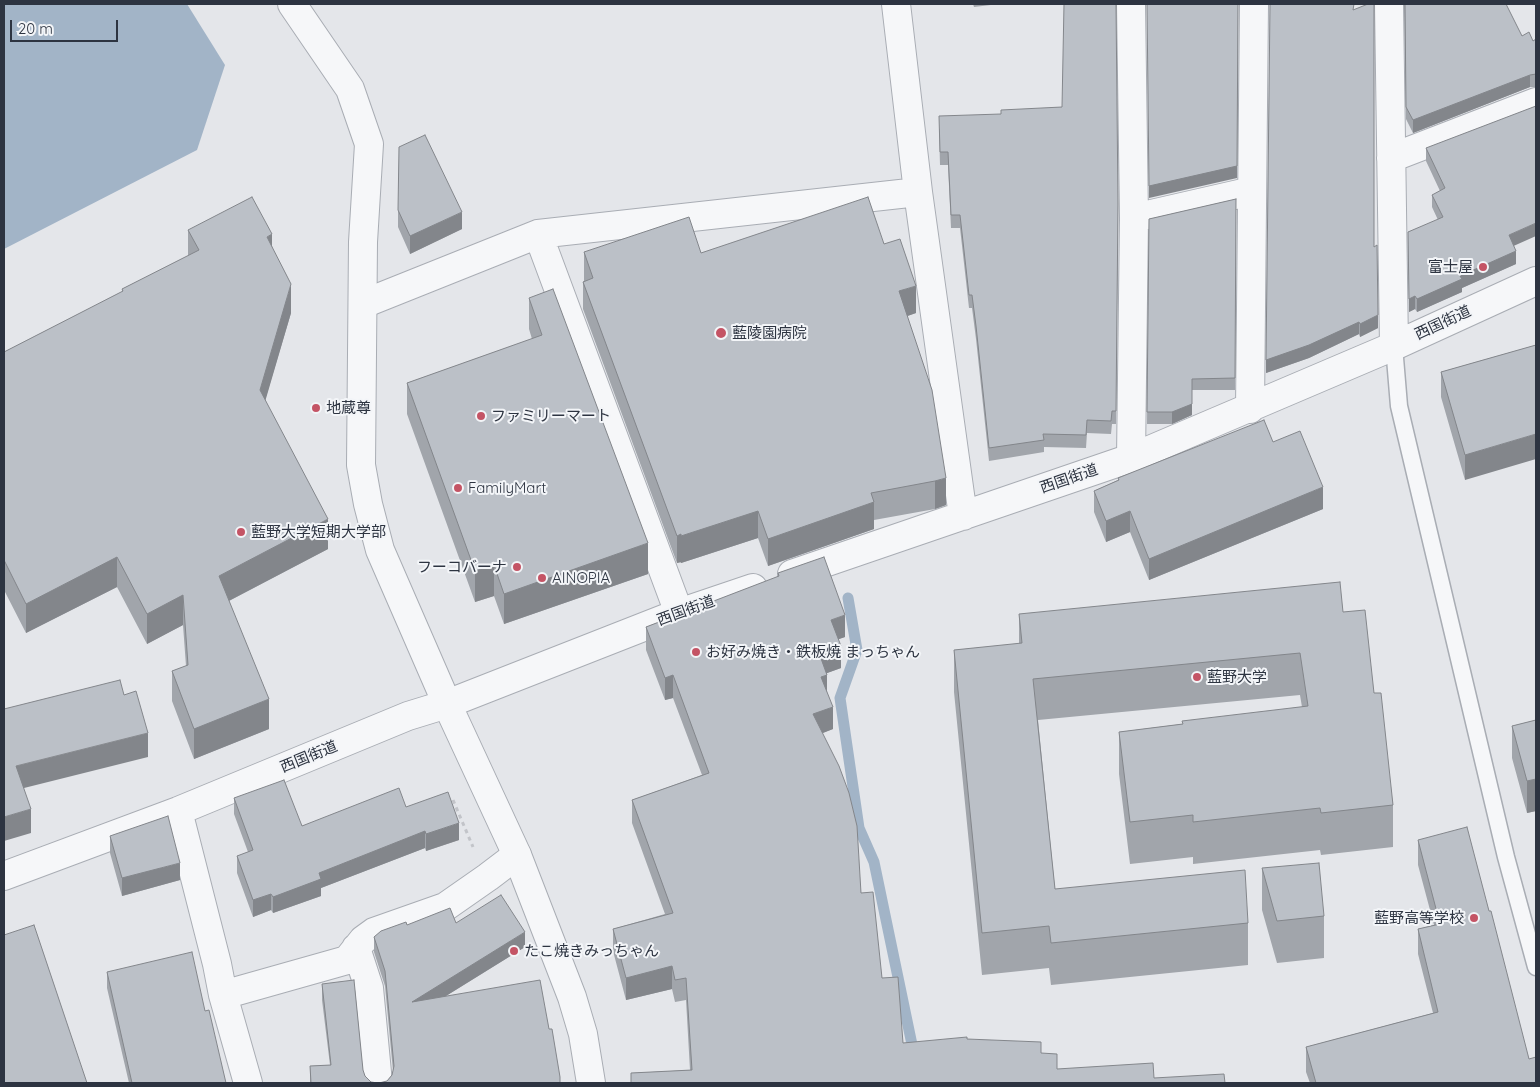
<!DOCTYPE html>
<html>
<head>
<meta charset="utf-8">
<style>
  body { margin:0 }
  #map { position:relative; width:1540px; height:1087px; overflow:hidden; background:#e4e6ea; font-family:Quicksand,sans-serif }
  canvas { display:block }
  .frame { position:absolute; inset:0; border:5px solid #2d3441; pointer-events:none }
  .scale { position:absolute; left:10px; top:20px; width:108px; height:22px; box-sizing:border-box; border:2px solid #2d3441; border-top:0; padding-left:6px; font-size:15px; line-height:18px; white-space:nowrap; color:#2d3441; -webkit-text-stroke:4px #f3f5f8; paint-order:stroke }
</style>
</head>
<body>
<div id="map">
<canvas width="1540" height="1087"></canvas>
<div class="frame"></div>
<div class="scale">20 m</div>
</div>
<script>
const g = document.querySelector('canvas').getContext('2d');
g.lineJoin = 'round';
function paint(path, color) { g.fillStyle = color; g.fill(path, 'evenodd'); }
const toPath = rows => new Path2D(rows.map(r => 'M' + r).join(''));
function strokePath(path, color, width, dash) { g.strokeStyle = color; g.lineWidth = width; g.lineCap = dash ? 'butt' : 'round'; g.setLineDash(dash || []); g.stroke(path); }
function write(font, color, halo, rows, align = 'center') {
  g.font = font + ' Quicksand,"Noto Sans JP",sans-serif'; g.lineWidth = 4; g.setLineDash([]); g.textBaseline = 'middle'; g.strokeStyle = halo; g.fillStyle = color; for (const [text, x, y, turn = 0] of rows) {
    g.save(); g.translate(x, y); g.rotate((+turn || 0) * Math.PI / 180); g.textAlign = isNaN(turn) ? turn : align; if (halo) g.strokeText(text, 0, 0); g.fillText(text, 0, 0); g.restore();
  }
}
const water = toPath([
  [4,4,187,4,225,65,197,150,4,249]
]);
const stream = toPath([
  [848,598,857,650,840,698,859,828,874,862,920,1083]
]);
const path = toPath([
  [453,800,473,847]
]);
const service = toPath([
  [1394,346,1399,406,1506,857,1536,967]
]);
const minor = toPath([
  [896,4,918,192,963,516],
  [1389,4,1394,346],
  [1391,158,1536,102],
  [1134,218,1252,191],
  [538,234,679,613],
  [363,304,538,234,918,192],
  [1250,409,1254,4],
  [1131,458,1134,218,1131,4],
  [792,574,1131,458,1394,346,1536,281],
  [178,811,217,964,223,995,248,1083],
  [4,876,178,811,408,716,447,704,679,613,753,588],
  [356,948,369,988,378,1083],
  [223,995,347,960,363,940,374,932,445,907,488,877,517,855]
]);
const tertiary = toPath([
  [292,4,350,89,369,144,363,242,361,465,368,504,380,550,447,704,517,855,572,997,583,1034,591,1083]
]);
const wall = toPath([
  [973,4,999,4,974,7],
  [1404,4,1522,36,1533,41,1536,39,1536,87,1530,87,1413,133,1406,119],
  [1354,9,1374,247,1378,328,1360,337,1359,334,1309,358,1266,373],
  [1062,107,1118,205,1116,424,1112,424,1111,434,1087,433,1086,448,1044,447,1044,452,989,461,976,339,972,308,969,308,960,228,951,228,948,165,940,165,939,129,1001,114],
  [1426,148,1514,246,1516,264,1462,288,1462,292,1417,312,1415,309,1409,312,1408,232,1438,220,1432,207,1432,195,1440,191,1426,161],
  [1236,199,1235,390,1192,390,1192,415,1172,424,1147,424,1149,219],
  [398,210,462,229,410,254,398,227],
  [188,230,272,246,291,313,265,400,328,549,229,601,269,729,194,759,172,701,172,671,186,666,183,625,147,644,117,587,26,633,4,590,4,352,122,292,122,289,188,256],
  [884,244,916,313,907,316,946,505,935,509,874,520,874,529,768,566,758,538,681,563,681,562,677,563,583,309,583,282,584,281,584,252,701,253],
  [529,298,648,574,504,624,494,596,475,602,407,414,407,383,532,339,529,329],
  [1536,345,1465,480,1441,397,1441,372],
  [1273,442,1323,509,1149,580,1130,532,1106,542,1094,512,1094,491,1118,480,1118,478],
  [778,573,845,637,838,639,841,668,827,673,827,693,833,729,822,733,882,978,903,1043,967,1039,1041,1053,1057,1069,1154,1078,1225,1083,631,1083,631,1073,690,1070,686,1000,675,1002,672,989,626,1000,613,951,613,929,665,914,632,823,632,800,702,775,673,698,665,700,646,650,646,627,778,577],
  [1343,612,1374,693,1393,805,1393,847,1321,855,1320,850,1193,864,1193,857,1130,864,1119,774,1119,732,1182,724,1302,707,1300,695,1038,720,1055,889,1248,923,1248,965,1051,985,1049,968,982,975,954,692,954,650,1019,644,1019,614],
  [1536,720,1536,811,1527,813,1512,758,1512,726],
  [234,798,302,826,406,807,459,840,426,851,425,848,321,888,321,896,273,913,271,910,253,917,237,873,237,856,248,852,234,814],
  [110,836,180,880,122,896,110,853],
  [1418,840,1529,1059,1536,1083,1310,1083,1306,1072,1306,1047,1433,1013,1418,954,1418,929,1434,925,1418,865],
  [1262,868,1324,916,1324,958,1277,963,1262,910],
  [456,923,525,947,446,996,549,1029,387,1081,392,1075,393,1071,385,986,374,952,374,937,407,925],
  [107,972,205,1011,226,1083,129,1083,107,988],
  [322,984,365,1076,371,1082,378,1083,310,1083,310,1066,330,1065,322,1000]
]);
const shadedWall = toPath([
  [1238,4,1237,178,1149,198,1149,186],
  [1530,75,1530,87,1413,133,1413,120],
  [462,212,462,229,410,254,410,236],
  [1536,223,1536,236,1509,248,1509,235],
  [272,234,272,264,267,237],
  [1516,251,1516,264,1462,288,1462,292,1417,312,1417,299,1460,276],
  [291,284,291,313,260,419,260,390],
  [916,286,916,313,899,319,899,291],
  [1415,296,1415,309,1409,312,1409,299],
  [1378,315,1378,328,1360,337,1360,324],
  [1359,322,1359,334,1309,358,1266,373,1266,360],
  [1192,404,1192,415,1172,424,1172,412],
  [1536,434,1536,459,1465,480,1465,455],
  [946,478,946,505,935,509,935,481],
  [1323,487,1323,509,1149,580,1149,559],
  [874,502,874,529,768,566,768,539],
  [758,511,758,538,681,563,681,536],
  [1130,511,1130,532,1106,542,1106,521],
  [328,519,328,549,219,606,219,576],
  [681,534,681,562,677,563,677,536],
  [648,543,648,574,504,624,504,594],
  [117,557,117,587,26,633,26,604],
  [494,565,494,596,475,602,475,571],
  [183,595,183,625,147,644,147,614],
  [845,615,845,637,831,642,831,620],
  [841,646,841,668,819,676,819,653],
  [673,675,673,698,665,700,665,678],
  [827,675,827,698,821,677],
  [269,699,269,729,194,759,194,729],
  [833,707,833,729,813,737,813,714],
  [148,733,148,757,16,790,16,766],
  [1536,779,1536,811,1527,813,1527,781],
  [31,809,31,833,4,841,4,817],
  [459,823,459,840,426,851,426,834],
  [425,831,425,848,321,888,321,896,273,913,273,897,319,873],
  [180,863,180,880,122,896,122,878],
  [271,894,271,910,253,917,253,900],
  [525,932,525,947,412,1017,412,1002],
  [672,966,672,989,626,1000,626,978]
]);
const building = toPath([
  [1064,4,1116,4,1118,205,1116,411,1112,411,1111,421,1087,420,1086,435,1043,434,1044,440,989,448,976,326,972,295,969,295,960,215,951,215,948,152,940,152,939,116,1001,114,1001,110,1062,107,1064,4],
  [1147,4,1238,4,1237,166,1149,186,1147,4],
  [1270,4,1354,4,1353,10,1368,4,1374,4,1374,247,1377,245,1378,315,1360,324,1359,322,1309,345,1266,360,1270,4],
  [1405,4,1506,4,1522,36,1529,32,1533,41,1536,39,1536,74,1530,75,1413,120,1406,107,1405,4],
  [1536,106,1536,223,1509,235,1516,251,1460,276,1462,279,1417,299,1415,296,1409,299,1408,232,1443,217,1432,195,1445,188,1426,148,1536,106],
  [425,135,462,212,410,236,398,210,399,147,425,135],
  [252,197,272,234,267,237,291,284,260,390,328,519,219,576,269,699,194,729,172,671,188,665,183,595,147,614,117,557,26,604,4,560,4,352,123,291,122,289,199,250,188,230,252,197],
  [868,197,884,244,900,239,916,286,899,291,932,390,946,478,935,481,871,493,874,502,768,539,758,511,681,536,681,534,677,536,583,282,593,278,584,252,689,217,701,253,868,197],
  [1236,199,1235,378,1192,379,1192,404,1172,412,1147,412,1149,219,1236,199],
  [553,289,648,543,504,594,494,565,475,571,407,383,542,335,529,298,553,289],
  [1536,345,1536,434,1465,455,1441,372,1536,345],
  [1264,420,1273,442,1300,431,1323,487,1149,559,1130,511,1106,521,1094,491,1119,480,1118,478,1264,420],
  [824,557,845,615,831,620,841,646,819,653,827,675,821,677,833,707,813,714,839,766,849,793,857,826,861,893,873,892,882,978,898,977,903,1043,967,1037,967,1039,1041,1042,1041,1053,1057,1054,1057,1069,1153,1063,1154,1078,1224,1074,1225,1083,631,1083,631,1073,692,1070,686,978,675,980,672,966,626,978,613,929,673,913,632,800,709,773,673,675,665,678,646,627,779,576,778,573,824,557],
  [1340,582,1343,612,1365,610,1374,693,1381,693,1393,805,1321,813,1320,808,1193,822,1193,815,1130,822,1119,732,1183,724,1182,721,1308,706,1300,653,1033,679,1055,889,1245,870,1248,923,1051,943,1049,926,982,933,954,650,1022,643,1019,614,1340,582],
  [120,680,124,695,136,691,148,733,16,766,31,809,4,817,4,709,120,680],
  [1536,720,1536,779,1527,781,1512,726,1536,720],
  [284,780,302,826,399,788,406,807,448,792,459,823,426,834,425,831,319,873,321,879,273,897,271,894,253,900,237,856,253,850,234,798,284,780],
  [168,816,180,863,122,878,110,836,168,816],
  [1467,827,1489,911,1491,911,1529,1059,1536,1057,1536,1083,1316,1083,1306,1047,1438,1012,1418,929,1440,924,1418,840,1467,827],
  [1319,863,1324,916,1277,921,1262,868,1319,863],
  [501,895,525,932,412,1002,540,980,549,1029,552,1029,560,1077,560,1083,379,1083,387,1081,392,1075,394,1066,385,971,374,937,381,931,406,922,407,925,450,908,456,923,501,895],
  [34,925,87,1083,4,1083,4,935,34,925],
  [192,952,205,1011,209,1010,226,1083,132,1083,107,972,192,952],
  [354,980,363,1070,365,1076,371,1082,378,1083,311,1083,310,1066,331,1065,322,984,354,980]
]);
const markers = [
  [1483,267,5,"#c45465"],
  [721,333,6,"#c45465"],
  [316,408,5,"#c45465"],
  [481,416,5,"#c45465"],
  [458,488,5,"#c45465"],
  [241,532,5,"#c45465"],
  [517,567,5,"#c45465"],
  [542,578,5,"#c45465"],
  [696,652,5,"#c45465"],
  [1197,677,5,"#c45465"],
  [1474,918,5,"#c45465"],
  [514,951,5,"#c45465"]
];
const poiNames = [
  ["富士屋",1473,267,"right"],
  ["藍陵園病院",732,333],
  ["地蔵尊",326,408],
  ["ファミリーマート",491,416],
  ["FamilyMart",468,488],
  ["藍野大学短期大学部",251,532],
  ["フーコバーナ",507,567,"right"],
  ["AINOPIA",552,578],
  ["お好み焼き・鉄板焼 まっちゃん",706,652],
  ["藍野大学",1207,677],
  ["藍野高等学校",1464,918,"right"],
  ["たこ焼きみっちゃん",524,951]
];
const streetNames = [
  ["西国街道",1443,323,-25],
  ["西国街道",1069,479,-19],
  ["西国街道",686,611,-20],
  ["西国街道",309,757,-22]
];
paint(water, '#a2b4c7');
strokePath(stream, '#a2b4c7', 11);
strokePath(service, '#a9adb4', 19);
strokePath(minor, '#a9adb4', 30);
strokePath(tertiary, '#a9adb4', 30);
strokePath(path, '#c2c4c9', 3, [4, 4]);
strokePath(service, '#f6f7f9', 16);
strokePath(minor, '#f6f7f9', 28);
strokePath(tertiary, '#f6f7f9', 28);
paint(wall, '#a1a5ab');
paint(shadedWall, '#83868b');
paint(building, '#bbc0c7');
strokePath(building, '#83868b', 1);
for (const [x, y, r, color] of markers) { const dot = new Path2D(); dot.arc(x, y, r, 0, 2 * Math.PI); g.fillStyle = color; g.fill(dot); strokePath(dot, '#f3f5f8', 2); }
write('15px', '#2d3441', '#f3f5f8', poiNames, 'left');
write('15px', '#2d3441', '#f3f5f8', streetNames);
</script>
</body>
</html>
